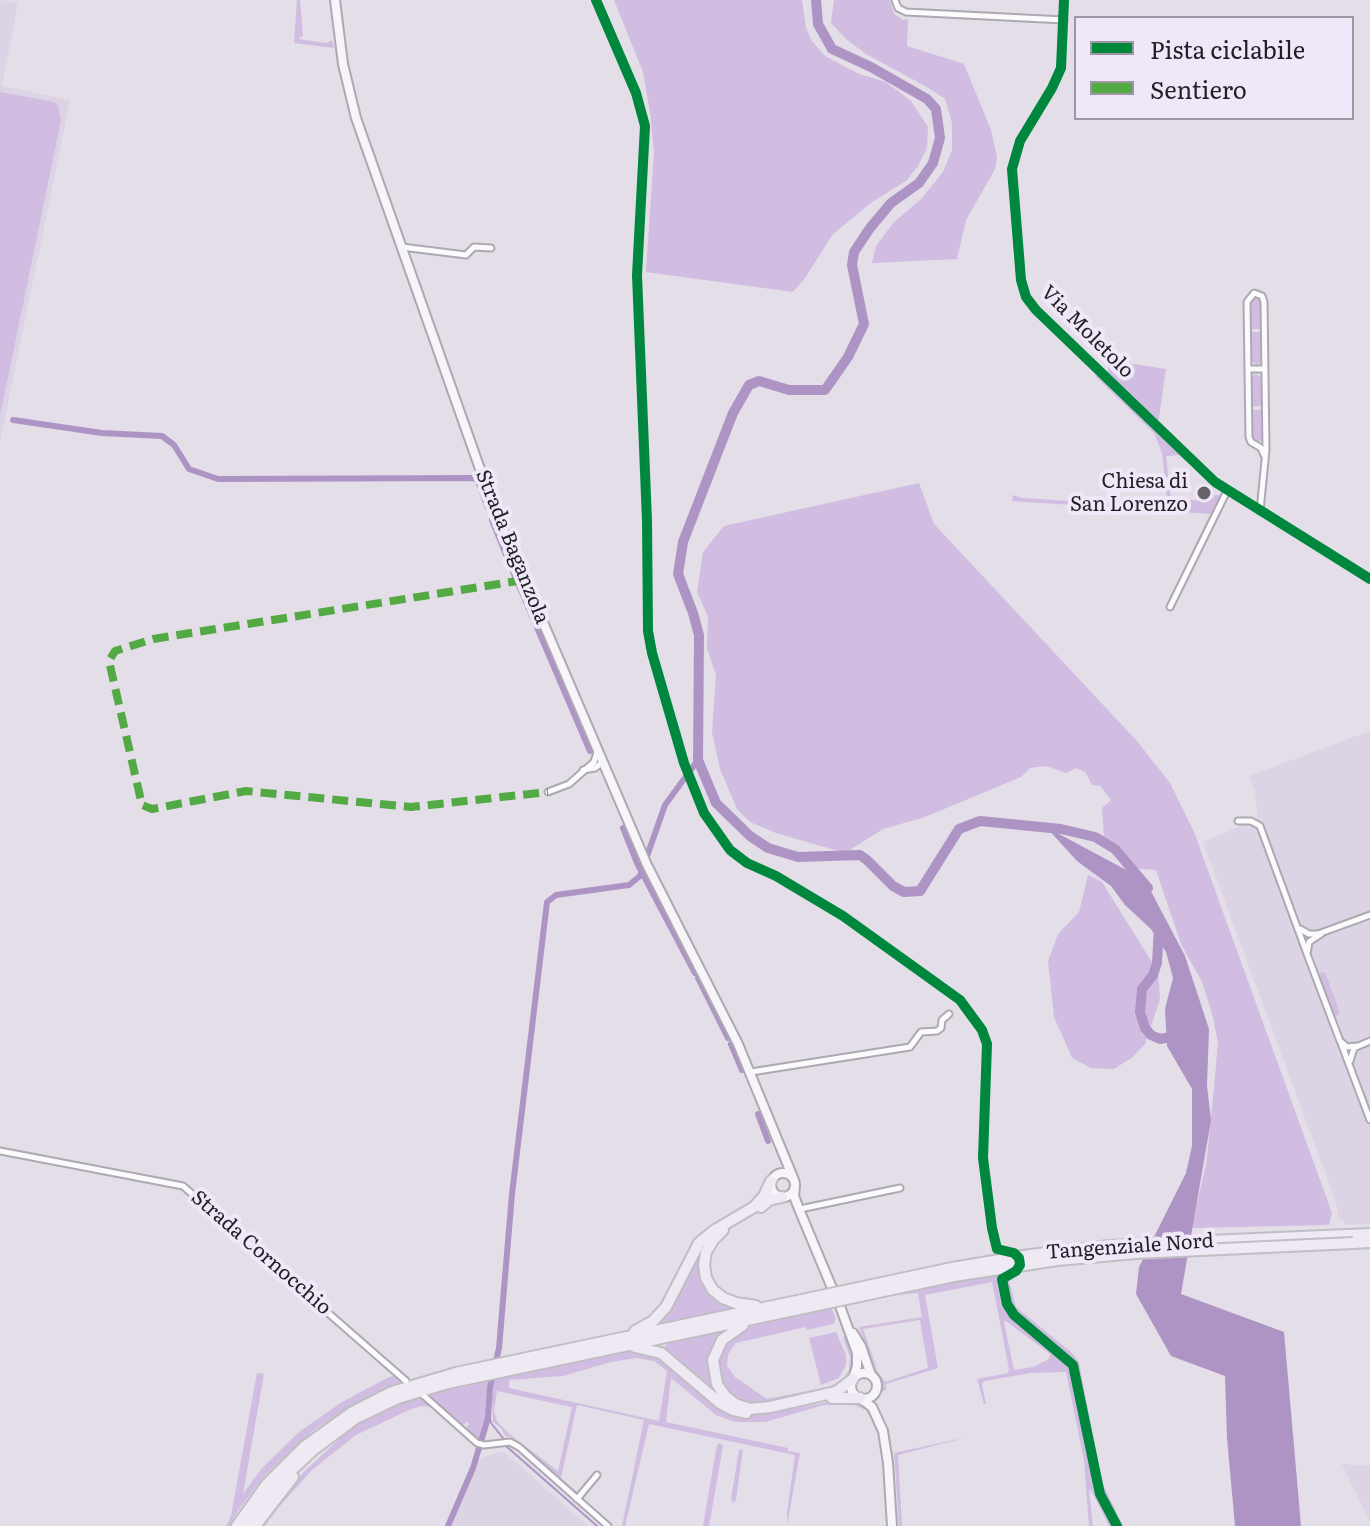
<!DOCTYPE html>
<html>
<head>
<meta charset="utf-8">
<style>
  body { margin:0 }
  #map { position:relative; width:1370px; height:1526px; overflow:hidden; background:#e3dee8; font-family:Literata,serif }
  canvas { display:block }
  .legend { position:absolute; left:1074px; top:16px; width:280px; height:104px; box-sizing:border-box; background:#f0e8f8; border:2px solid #9e98a4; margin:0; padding:10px 14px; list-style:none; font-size:24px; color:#221f25 }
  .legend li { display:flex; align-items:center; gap:16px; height:40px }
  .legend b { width:40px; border:2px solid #9e98a4 }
</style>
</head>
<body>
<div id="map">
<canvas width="1370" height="1526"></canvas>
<ul class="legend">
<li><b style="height:10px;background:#00873e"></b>Pista ciclabile</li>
<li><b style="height:10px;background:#53aa44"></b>Sentiero</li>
</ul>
</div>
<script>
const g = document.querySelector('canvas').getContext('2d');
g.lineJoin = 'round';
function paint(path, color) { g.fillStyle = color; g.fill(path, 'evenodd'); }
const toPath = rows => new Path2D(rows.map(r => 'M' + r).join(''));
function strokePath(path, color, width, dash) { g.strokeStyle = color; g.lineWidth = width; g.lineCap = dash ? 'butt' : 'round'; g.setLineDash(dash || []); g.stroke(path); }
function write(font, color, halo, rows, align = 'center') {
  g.font = font + ' Literata,serif'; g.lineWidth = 8; g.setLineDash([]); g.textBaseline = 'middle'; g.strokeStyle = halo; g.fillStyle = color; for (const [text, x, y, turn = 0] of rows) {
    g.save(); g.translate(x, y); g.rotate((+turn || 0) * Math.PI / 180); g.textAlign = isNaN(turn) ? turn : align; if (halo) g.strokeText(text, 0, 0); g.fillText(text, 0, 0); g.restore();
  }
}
const built = toPath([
  [0,0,18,3,2,86,70,100,0,442],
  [1370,731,1370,1224,1345,1225,1343,1220,1339,1220,1336,1202,1203,842,1258,819,1255,791,1249,776],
  [497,1452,505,1453,588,1526,451,1526,479,1460],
  [1342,1464,1370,1466,1370,1522]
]);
const green = toPath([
  [297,0,300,0,303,36,298,39,326,43,332,40,334,48,294,43],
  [614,0,802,0,806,28,812,41,825,56,859,74,886,82,911,101,928,127,927,148,918,166,906,181,872,202,833,234,805,278,793,292,646,272,654,152,650,112,643,72],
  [834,0,890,0,894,14,903,20,908,19,907,46,964,64,991,130,997,157,995,169,966,220,957,259,872,263,876,246,894,222,921,199,943,172,952,150,952,123,945,99,927,87,866,54,846,39,831,23],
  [0,92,54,102,58,106,61,120,0,416],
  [1255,296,1262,301,1260,329,1252,329,1250,301],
  [1252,332,1260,332,1262,359,1258,365,1251,361],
  [1108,360,1166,369,1158,425,1134,399,1131,399,1108,377],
  [1098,372,1198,470,1179,455,1166,456,1172,508,1190,509,1188,500,1206,501,1207,497,1214,498,1214,495,1223,495,1190,564,1187,563,1210,514,1012,501,1013,495,1021,498,1168,507,1162,453,1154,433,1095,376],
  [1255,374,1262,377,1261,406,1253,406,1251,379],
  [1253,410,1261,410,1262,437,1260,442,1253,441,1251,437],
  [919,483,934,524,1136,740,1170,783,1194,832,1332,1213,1329,1225,1191,1228,1206,1165,1214,1088,1218,1043,1213,1017,1202,982,1181,944,1156,870,1124,868,1104,839,1102,808,1111,800,1100,786,1092,785,1085,772,1076,768,1066,773,1046,766,1030,768,1021,777,925,817,883,829,845,853,776,833,750,822,737,809,720,769,712,732,716,675,707,648,708,617,697,592,703,552,724,526],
  [1088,875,1102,882,1158,972,1160,999,1145,1044,1133,1057,1114,1069,1091,1068,1072,1058,1054,1017,1048,961,1058,934,1079,912],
  [1325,972,1340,1013,1335,1017,1319,973],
  [706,1241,700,1270,735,1308,659,1325,696,1252],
  [1021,1270,1009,1281,1016,1307,1072,1353,1079,1362,1102,1482,1123,1526,1109,1526,1091,1490,1089,1491,1093,1526,1089,1526,1084,1460,1066,1372,1031,1373,984,1381,982,1384,986,1404,984,1404,977,1379,1008,1373,1009,1369,992,1282,925,1295,938,1368,886,1384,886,1390,882,1392,881,1381,859,1327,922,1317,918,1293,878,1297],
  [920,1320,928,1368,885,1382,878,1372,863,1329],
  [1006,1321,1050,1354,1049,1359,1033,1367,1014,1370,1004,1322],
  [831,1307,836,1319,833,1324,807,1330,806,1327,736,1343,728,1354,727,1366,735,1377,767,1399,827,1387,842,1381,849,1370,850,1357,843,1337,846,1335,853,1352,855,1363,851,1376,843,1385,756,1407,728,1396,717,1376,718,1351,742,1328],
  [723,1331,716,1342,720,1397,664,1348,668,1342],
  [836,1332,846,1355,846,1365,839,1378,821,1385,809,1338],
  [636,1350,654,1353,742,1415,768,1413,840,1400,861,1403,869,1408,877,1430,866,1410,849,1403,824,1405,765,1422,735,1422,716,1415,671,1378,666,1422,788,1448,788,1451,800,1453,787,1526,787,1512,795,1455,649,1424,625,1526,622,1526,644,1420,577,1405,561,1478,577,1492,574,1493,509,1436,506,1437,501,1428,493,1422,492,1398,495,1379],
  [636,1358,654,1361,667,1371,659,1421,509,1388,509,1380,563,1376,611,1362],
  [497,1391,572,1407,558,1471,508,1433,497,1421,494,1411],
  [257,1373,264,1374,243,1494,262,1468,299,1432,342,1402,389,1377,396,1375,404,1381,345,1410,314,1430,266,1474,237,1512,230,1526,226,1526,231,1516],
  [490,1380,485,1422,479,1440,465,1429,469,1424,467,1422,461,1426,425,1395],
  [421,1396,433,1407,422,1406,411,1409,356,1435,312,1470,277,1509,265,1526,259,1526,279,1498,305,1471,351,1428,373,1416],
  [968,1437,898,1455,902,1526,899,1526,894,1453],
  [720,1443,723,1446,709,1526,703,1526,717,1445],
  [743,1449,736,1500,733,1503,731,1499,739,1450]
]);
const water = toPath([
  [1046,827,1145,880,1185,956,1209,1029,1207,1086,1211,1120,1181,1294,1284,1332,1301,1526,1235,1526,1227,1438,1225,1376,1171,1356,1136,1294,1139,1267,1186,1173,1192,1146,1192,1089,1167,1046,1165,1009,1173,978,1166,952,1151,929,1125,905,1111,886,1077,861]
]);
const stream = toPath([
  [489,1415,491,1423,503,1438],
  [506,1446,597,1526]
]);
const canal = toPath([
  [13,420,102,433,162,436,174,445,189,469,218,479,474,478,478,481,488,508],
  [492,520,516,579],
  [518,583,590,751],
  [623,828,637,863,695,973],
  [698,978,728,1038],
  [731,1044,742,1070],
  [758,1114,768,1141],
  [448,1526,473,1468,488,1418,490,1388,499,1348,512,1194,547,902,556,895,629,885,640,876,665,805,698,760]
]);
const river = toPath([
  [816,0,818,24,832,49,871,67,927,99,936,109,940,138,933,163,919,183,891,203,870,228,854,252,852,265,864,324,848,357,825,390,789,390,759,381,749,385,733,413,683,542,678,574,693,613,699,635,698,760,716,803,750,836,768,848,798,857,860,855,867,860,893,886,904,892,920,891,959,829,980,821,1061,829,1095,837,1115,849,1148,888],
  [1159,926,1157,963,1153,975,1142,989,1140,1012,1145,1028,1151,1035,1160,1039,1176,1036]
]);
const street = toPath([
  [895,0,898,8,906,12,1064,20],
  [1064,0,1061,68,1052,88,1020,141,1012,169,1021,280,1026,297,1036,310,1215,482,1370,579],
  [402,247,466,255,474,247,491,248],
  [1248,369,1265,369],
  [1260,511,1266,450,1264,302,1262,296,1254,293,1247,302,1249,437,1251,442,1261,448,1264,455],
  [1170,607,1227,491],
  [583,770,595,768,603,762],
  [548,792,569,784,594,762,597,752],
  [1238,821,1251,821,1260,826,1307,954],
  [1300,929,1309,934,1318,934,1370,915],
  [1321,934,1309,942,1307,954,1340,1041,1347,1047,1357,1046],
  [1341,1043,1370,1120],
  [1350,1061,1354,1048,1370,1041],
  [751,1072,910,1047,921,1032,937,1031,941,1028,942,1020,949,1014],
  [0,1151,183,1186,406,1381],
  [800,1209,900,1188],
  [423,1395,477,1443,484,1445,510,1442,519,1447,608,1526],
  [577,1499,597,1475]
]);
const secondary = toPath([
  [335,0,343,64,356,118,492,503,647,865,738,1044,794,1180],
  '771 1185a12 12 0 1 1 24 0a12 12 0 1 1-24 0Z',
  [795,1186,794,1196,799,1209,832,1288],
  [840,1306,857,1353,857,1366,853,1379],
  [853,1333,861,1346,871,1375],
  '851 1386a13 13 0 1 1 26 0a13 13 0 1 1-26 0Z',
  [860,1398,872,1407,883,1431,888,1463,892,1526]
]);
const highway = toPath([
  [761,1207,769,1200,782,1197],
  [723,1230,713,1240,706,1252,704,1265,706,1278,713,1290,723,1298,736,1303,756,1306],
  [1186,1242,1370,1234],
  [1353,1243,1370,1242],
  [743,1325,722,1340,713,1360,717,1384,725,1396,735,1404,750,1409,770,1407,836,1392,853,1379],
  [635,1331,653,1321,666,1307,699,1243,715,1230,754,1207,764,1196,771,1181],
  [635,1347,661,1353,720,1403,733,1410,746,1413],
  [832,1398,860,1398],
  [237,1526,267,1484,304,1447,351,1413,392,1392,456,1373,816,1297],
  [247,1526,278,1483,313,1450,356,1418,398,1398,448,1383,818,1305],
  [255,1526,293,1477]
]);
const highwayBridge = toPath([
  [816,1297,952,1268,1030,1255,1109,1246,1186,1242],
  [818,1305,954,1276,1057,1260,1136,1253,1353,1243]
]);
const quiet = toPath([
  [524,580,153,639,115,651,109,661,142,805,152,809,246,791,411,807,548,792]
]);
const cycleway = toPath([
  [596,0,636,93,645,126,637,275,647,521,648,631,652,653,684,763,704,813,730,850,747,863,776,876,843,916,960,1000,982,1030,987,1044,983,1158,992,1228,997,1249,1014,1253,1019,1258,1020,1265,1016,1271,1002,1279,1007,1304,1014,1315,1073,1365,1100,1494,1117,1526],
  [1064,0,1061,68,1052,88,1020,141,1012,169,1021,280,1026,297,1036,310,1215,482,1370,579]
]);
const markers = [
  [1204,493,8,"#666269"]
];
const streetNames = [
  ["Via Moletolo",1087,332,45],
  ["Strada Baganzola",512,547,68],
  ["Tangenziale Nord",1130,1247,-4],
  ["Strada Cornocchio",261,1253,41]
];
const poiNames = [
  ["Chiesa di",1188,482],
  ["San Lorenzo",1188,505]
];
paint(built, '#dcd3e5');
paint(green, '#d0bde1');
paint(water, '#ae94c5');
strokePath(stream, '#ae94c5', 2);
strokePath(canal, '#ae94c5', 6);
strokePath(river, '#ae94c5', 10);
strokePath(street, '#ada9b0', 9);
strokePath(secondary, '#ada9b0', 12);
strokePath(highway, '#c0bec3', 14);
strokePath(street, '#fbfafc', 5);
strokePath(secondary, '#f7f5f9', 8);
strokePath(highway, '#eee9f2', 10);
strokePath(highwayBridge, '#c0bec3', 14, []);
strokePath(highwayBridge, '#eee9f2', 10);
strokePath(quiet, '#53aa44', 8, [16, 8]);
strokePath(cycleway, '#00873e', 10);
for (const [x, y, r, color] of markers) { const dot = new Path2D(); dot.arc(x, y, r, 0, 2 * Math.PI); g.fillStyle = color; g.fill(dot); strokePath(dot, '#f0e8f8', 3); }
write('20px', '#221f25', '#f0e8f8', streetNames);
write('20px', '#221f25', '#f0e8f8', poiNames, 'right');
</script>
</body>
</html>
